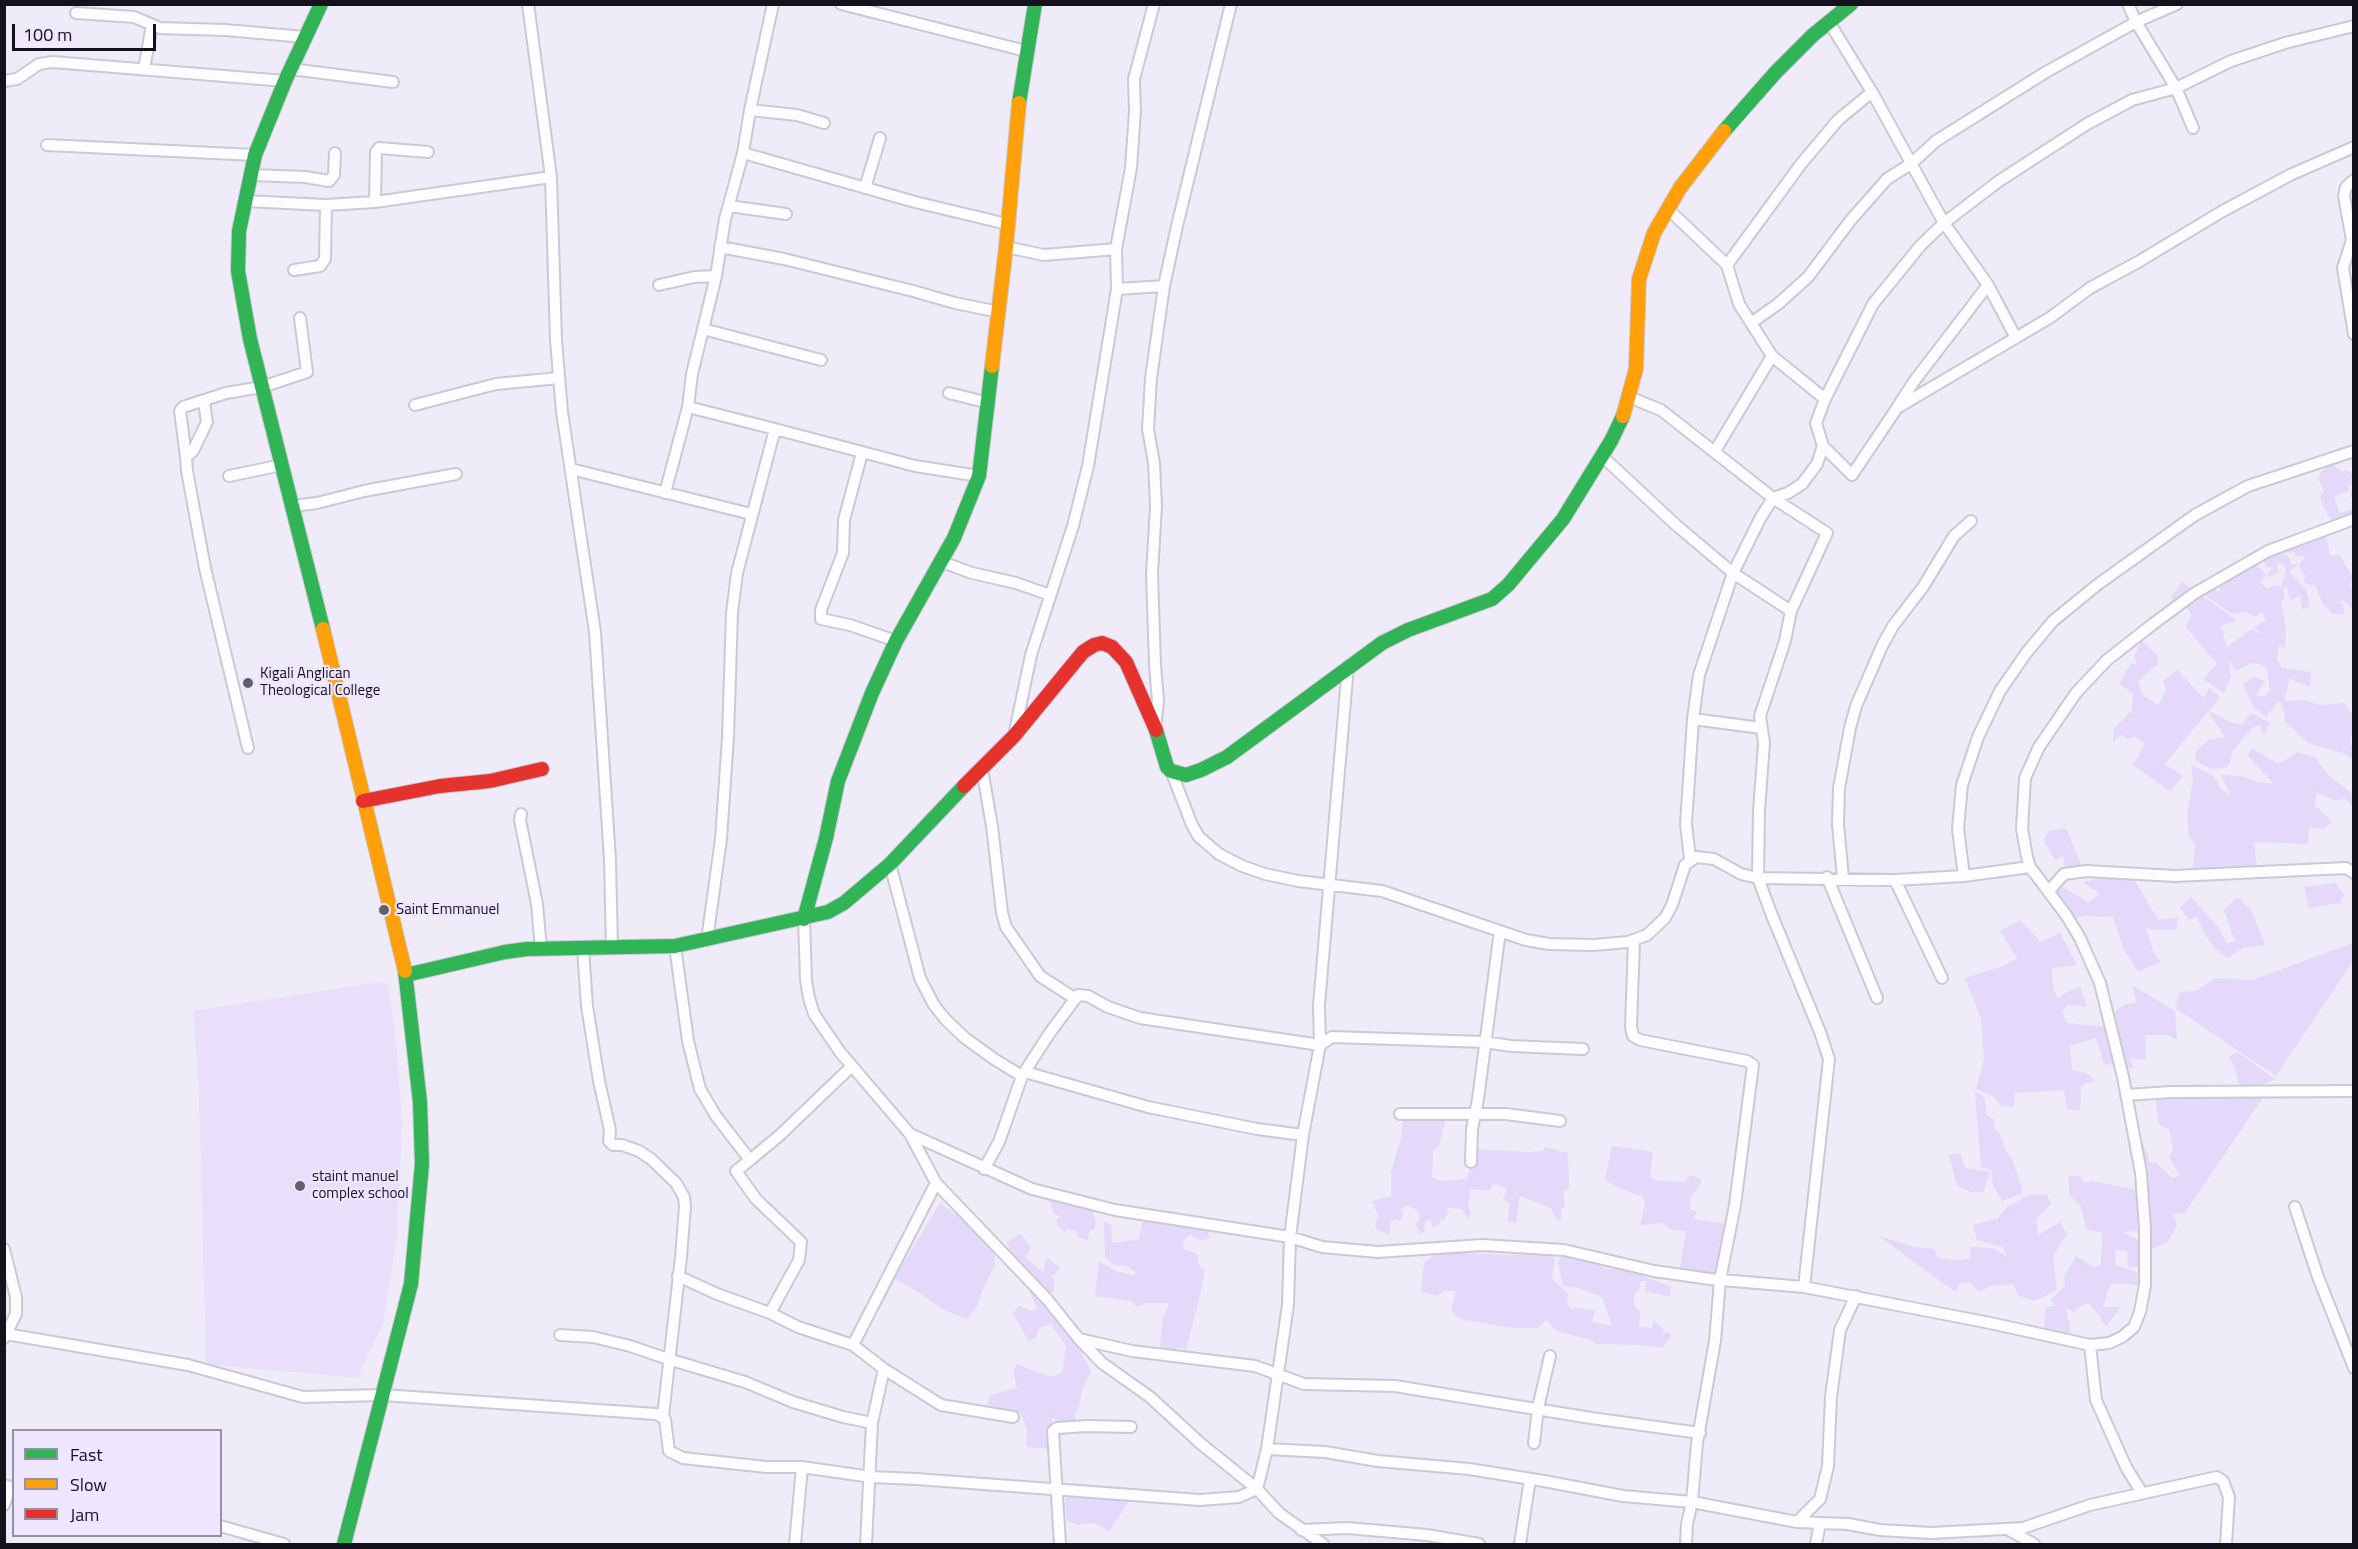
<!DOCTYPE html>
<html>
<head>
<meta charset="utf-8">
<style>
  body { margin:0 }
  #map { position:relative; width:2358px; height:1549px; overflow:hidden; background:#f0ebf9; font-family:"Titillium Web",sans-serif }
  canvas { display:block }
  .frame { position:absolute; inset:0; border:6px solid #16121d; pointer-events:none }
  .legend { position:absolute; left:12px; top:1429px; width:210px; height:108px; box-sizing:border-box; background:#eee5ff; border:2px solid #9891a5; margin:0; padding:8px 10px; list-style:none; font-size:18px; color:#16121d }
  .legend li { display:flex; align-items:center; gap:12px; height:30px }
  .legend b { width:30px; border:2px solid #9891a5 }
  .scale { position:absolute; left:12px; top:24px; width:144px; height:27px; box-sizing:border-box; border:3px solid #16121d; border-top:0; padding-left:8px; font-size:18px; line-height:21px; white-space:nowrap; color:#16121d; -webkit-text-stroke:4px #eee5ff; paint-order:stroke }
</style>
</head>
<body>
<div id="map">
<canvas width="2358" height="1549"></canvas>
<div class="frame"></div>
<ul class="legend">
<li><b style="height:8px;background:#30b455"></b>Fast</li>
<li><b style="height:8px;background:#ff9f0a"></b>Slow</li>
<li><b style="height:8px;background:#e5322d"></b>Jam</li>
</ul>
<div class="scale">100 m</div>
</div>
<script>
const g = document.querySelector('canvas').getContext('2d');
g.lineJoin = 'round';
function paint(path, color) { g.fillStyle = color; g.fill(path, 'evenodd'); }
const toPath = rows => new Path2D(rows.map(r => 'M' + r).join(''));
function strokePath(path, color, width, dash) { g.strokeStyle = color; g.lineWidth = width; g.lineCap = dash ? 'butt' : 'round'; g.setLineDash(dash || []); g.stroke(path); }
function write(font, color, halo, rows, align = 'center') {
  g.font = font + ' "Titillium Web",sans-serif'; g.lineWidth = 4.5; g.setLineDash([]); g.textBaseline = 'middle'; g.strokeStyle = halo; g.fillStyle = color; for (const [text, x, y, turn = 0] of rows) {
    g.save(); g.translate(x, y); g.rotate((+turn || 0) * Math.PI / 180); g.textAlign = isNaN(turn) ? turn : align; if (halo) g.strokeText(text, 0, 0); g.fillText(text, 0, 0); g.restore();
  }
}
const built = toPath([
  [380,982,388,985,397,1051,402,1124,397,1235,383,1324,357,1378,206,1364,199,1093,193,1011]
]);
const green = toPath([
  [2331,464,2342,471,2348,471,2353,474,2353,497,2351,497,2352,485,2348,484,2349,491,2334,497,2340,513,2353,508,2353,519,2334,526,2323,506,2320,497,2324,491,2318,479,2320,473],
  [2326,534,2330,555,2340,556,2353,578,2350,585,2353,588,2353,607,2351,608,2344,601,2339,601,2343,604,2344,615,2332,614,2322,602,2315,585,2310,585,2304,582,2305,574,2301,572,2299,565,2305,557,2296,556,2294,552,2285,553,2286,549],
  [2280,551,2289,557,2291,564,2297,564,2297,566,2289,572,2306,589,2310,606,2302,610,2300,595,2290,601,2286,584,2283,591,2285,598,2281,602,2286,627,2285,649,2279,645,2277,660,2282,668,2311,672,2310,686,2299,683,2290,678,2284,701,2305,700,2320,705,2344,703,2353,716,2353,734,2350,737,2350,744,2353,746,2353,759,2343,753,2308,743,2284,721,2285,715,2281,702,2277,703,2266,717,2254,708,2243,684,2254,677,2265,681,2256,695,2264,697,2270,690,2267,669,2260,664,2251,663,2236,671,2229,660,2231,677,2224,693,2203,679,2217,664,2185,626,2192,616,2185,605,2170,598,2182,582,2237,620,2221,626,2227,647,2252,629,2263,635,2254,628,2266,620,2262,612,2255,617,2246,612,2232,614,2203,594,2215,587,2219,594,2220,585,2256,564,2266,575,2260,582,2265,587,2270,589,2273,585,2281,587,2286,570,2284,565,2280,562,2277,566,2279,572,2269,578,2268,572,2274,568,2267,567,2261,559],
  [2142,641,2157,655,2158,664,2138,681,2142,695,2158,705,2166,691,2163,681,2177,670,2204,698,2209,688,2220,697,2209,711,2231,722,2241,724,2252,713,2270,723,2264,735,2260,725,2252,728,2233,750,2230,763,2225,768,2211,769,2196,761,2195,752,2208,740,2225,737,2208,711,2165,764,2183,776,2170,791,2133,765,2145,744,2134,736,2128,739,2120,735,2113,742,2114,729,2132,710,2133,693,2119,684,2131,663,2137,665,2134,655],
  [2251,748,2279,764,2297,752,2315,757,2327,774,2353,794,2353,807,2345,798,2337,801,2317,793,2315,805,2332,822,2324,829,2309,828,2308,844,2254,842,2257,866,2192,875,2195,844,2189,837,2187,814,2193,780,2191,764,2213,776,2222,790,2231,796,2221,775,2241,776,2259,782,2274,784,2248,756],
  [2066,828,2084,871,2076,879,2065,869,2063,855,2055,860,2043,840,2049,831],
  [2110,876,2134,879,2158,920,2178,918,2176,930,2152,930,2146,928,2153,951,2160,962,2138,972,2124,950,2113,917,2085,916,2069,920,2053,886,2060,886,2089,902,2100,894,2083,882],
  [2335,883,2344,895,2340,903,2309,908,2304,887],
  [2191,897,2218,927,2227,943,2235,941,2224,910,2237,897,2251,910,2265,945,2243,948,2227,958,2215,949,2204,933,2197,917,2189,920,2180,907],
  [2020,920,2041,942,2060,933,2077,965,2052,968,2053,989,2058,999,2065,993,2080,987,2087,1007,2068,1004,2062,1012,2067,1023,2109,1027,2111,1015,2125,1004,2137,1003,2132,985,2175,1011,2177,1040,2168,1035,2145,1035,2146,1060,2129,1058,2134,1067,2125,1070,2121,1066,2104,1064,2096,1038,2070,1046,2072,1070,2086,1073,2095,1080,2081,1086,2080,1110,2067,1110,2064,1090,2015,1093,2013,1107,2001,1106,1994,1097,1976,1089,1984,1059,1981,1019,1965,978,2006,965,2017,958,2000,931],
  [2353,943,2353,961,2276,1076,2175,1008,2180,992,2196,991,2215,978,2252,980],
  [2237,1052,2275,1079,2256,1088,2240,1088,2234,1065,2229,1057],
  [1975,1092,1983,1096,1986,1104,1986,1114,1994,1120,1995,1129,2000,1135,2007,1153,2012,1158,2023,1193,2002,1201,1993,1185,1991,1170,1981,1167],
  [2264,1096,2185,1213,2173,1214,2177,1226,2168,1242,2152,1249,2132,1143,2142,1141,2150,1162,2156,1163,2172,1178,2180,1176,2169,1157,2173,1151,2169,1129,2159,1125,2155,1097],
  [1440,1118,1445,1121,1439,1147,1433,1150,1432,1177,1440,1181,1467,1179,1474,1149,1529,1152,1542,1151,1546,1147,1568,1153,1569,1188,1563,1192,1565,1207,1561,1208,1561,1221,1556,1220,1551,1208,1520,1196,1516,1223,1508,1223,1509,1204,1503,1199,1507,1188,1493,1184,1489,1191,1471,1189,1468,1205,1471,1211,1468,1219,1462,1209,1448,1208,1447,1215,1444,1220,1439,1220,1440,1224,1433,1227,1430,1219,1425,1222,1424,1232,1420,1234,1416,1225,1420,1219,1417,1210,1408,1206,1400,1209,1404,1212,1401,1220,1396,1219,1391,1221,1389,1235,1378,1230,1375,1226,1378,1216,1372,1201,1391,1196,1391,1172,1401,1138,1403,1120],
  [1612,1146,1653,1152,1650,1178,1660,1181,1686,1182,1688,1175,1700,1178,1702,1182,1691,1196,1690,1210,1697,1211,1694,1219,1727,1224,1724,1261,1711,1279,1679,1275,1686,1231,1673,1230,1661,1223,1640,1225,1645,1205,1643,1197,1619,1188,1605,1180],
  [1960,1153,1965,1168,1990,1172,1983,1192,1971,1192,1957,1186,1949,1155],
  [2068,1176,2080,1176,2084,1183,2092,1181,2142,1191,2142,1231,2122,1232,2145,1243,2143,1266,2128,1267,2127,1251,2115,1250,2116,1265,2141,1274,2144,1287,2120,1283,2110,1285,2103,1307,2121,1307,2106,1327,2099,1315,2088,1303,2079,1307,2074,1312,2066,1308,2073,1342,2046,1332,2044,1325,2046,1307,2054,1306,2051,1299,2065,1286,2064,1277,2076,1256,2093,1267,2101,1265,2102,1232,2087,1230,2080,1205,2070,1196],
  [2047,1194,2051,1204,2036,1219,2038,1235,2060,1222,2067,1234,2053,1256,2057,1290,2035,1301,2019,1296,2013,1284,1991,1286,1980,1292,1969,1282,1960,1284,1955,1292,1879,1236,1915,1247,1934,1249,1938,1258,1957,1260,1970,1258,1971,1247,1994,1248,2007,1257,2003,1247,1977,1240,1973,1225,1997,1219,2007,1207,2029,1195],
  [1054,1199,1064,1203,1092,1208,1096,1222,1094,1229,1089,1232,1088,1240,1078,1237,1076,1231,1067,1229,1065,1232,1058,1227,1056,1220,1060,1217,1054,1214,1050,1200],
  [940,1203,971,1226,995,1251,995,1264,982,1291,977,1306,967,1319,946,1311,918,1292,894,1279],
  [1144,1214,1206,1227,1210,1238,1200,1241,1190,1235,1184,1240,1183,1249,1198,1254,1198,1264,1205,1270,1200,1295,1186,1350,1177,1348,1176,1352,1159,1351,1163,1319,1169,1303,1145,1303,1138,1307,1130,1301,1095,1296,1099,1261,1116,1271,1135,1276,1135,1271,1126,1266,1114,1265,1105,1257,1104,1222,1111,1224,1112,1243,1139,1239],
  [1020,1233,1031,1247,1026,1257,1035,1266,1043,1272,1047,1258,1061,1268,1052,1276,1049,1275,1054,1279,1054,1292,1046,1291,1045,1284,1041,1288,1035,1286,1038,1281,1032,1279,1023,1270,1019,1261,1014,1260,1007,1243],
  [1438,1252,1508,1255,1550,1255,1555,1260,1552,1279,1568,1294,1567,1303,1572,1310,1575,1307,1595,1311,1592,1322,1612,1326,1602,1297,1578,1288,1563,1286,1558,1262,1561,1256,1579,1254,1582,1260,1596,1262,1604,1268,1631,1271,1671,1287,1670,1297,1645,1291,1646,1281,1641,1281,1639,1291,1635,1292,1634,1305,1640,1312,1639,1327,1651,1328,1654,1320,1664,1330,1662,1334,1670,1332,1671,1337,1662,1348,1643,1345,1596,1344,1591,1340,1556,1331,1547,1320,1538,1328,1512,1328,1465,1320,1457,1317,1451,1310,1456,1291,1445,1291,1437,1296,1421,1291,1424,1263],
  [1034,1290,1072,1335,1091,1371,1082,1390,1079,1406,1075,1413,1076,1423,1063,1426,1052,1417,1053,1433,1049,1449,1027,1447,1027,1430,1021,1413,1004,1411,987,1404,991,1395,1017,1388,1013,1371,1017,1364,1050,1377,1062,1373,1066,1346,1051,1324,1039,1328,1036,1337,1029,1342,1013,1313,1019,1306,1032,1311,1036,1310,1037,1307,1029,1291],
  [1085,1496,1130,1500,1109,1531,1093,1523,1076,1525,1066,1519,1065,1498]
]);
const street = toPath([
  [528,4,551,177,556,340,562,412,595,632,610,860,612,948],
  [841,4,1026,51],
  [2128,4,2136,22,2176,88,2193,128],
  [76,13,134,17,160,28,225,30,305,37],
  [1829,22,1872,92,1944,223,1988,285,1915,380,1898,406],
  [2354,26,2285,43,2231,61,2176,88,2132,100,2087,124,1999,181,1944,223,1921,245,1873,304,1825,399,1816,423,1823,446,1852,475,1897,408,2051,317,2090,288,2138,262,2221,212,2290,175,2354,147],
  [144,69,152,25],
  [291,69,393,82],
  [4,81,17,79,39,64,53,62,285,81],
  [750,110,797,115,824,123],
  [47,145,255,155],
  [743,153,915,202,1007,224],
  [251,175,305,177,329,181,334,175,335,153],
  [2354,180,2346,187,2344,196,2352,240,2343,268,2354,334],
  [865,188,880,138],
  [245,201,326,205,325,259,320,266,294,270],
  [375,202,376,152,379,148,428,152],
  [326,205,375,202,551,177],
  [729,206,786,214],
  [1668,209,1727,265,1739,304,1772,356,1825,399],
  [720,247,784,259,913,291,955,303,999,312],
  [1006,247,1044,255,1116,249],
  [1727,265,1801,164,1838,120,1872,92],
  [659,285,694,277,716,276],
  [1988,285,2016,338],
  [1117,289,1164,286],
  [1751,323,1778,304,1808,277,1850,221,1887,179,1912,163,1936,141,2046,72,2136,22,2177,4],
  [703,329,821,360],
  [949,393,989,403],
  [204,402,207,422,193,451,186,457,187,471,205,568,248,748],
  [415,405,496,384,559,378],
  [688,407,775,429],
  [1715,451,1772,356],
  [862,453,844,520,843,553,821,610,821,619,850,625,896,641],
  [1602,456,1676,525,1733,573,1791,611,1827,533,1773,498,1661,410,1629,397],
  [186,457,180,411,183,407,226,393,262,387,307,372,300,318],
  [571,469,751,514],
  [229,476,282,465],
  [665,493,688,407,692,374,716,276,725,219,743,153,750,110,773,4],
  [292,506,317,503,364,491,456,474],
  [942,562,972,573,1016,583,1050,595],
  [1791,611,1785,641,1760,716,1764,743,1759,811,1758,878,1771,913,1820,1032,1829,1059,1804,1287],
  [1693,719,1761,728],
  [1155,728,1158,701,1155,665,1152,574,1156,506,1154,463,1148,429,1151,378,1164,286,1177,226,1231,4],
  [1014,736,1031,655,1073,526,1088,466,1117,289,1116,249,1131,168,1135,111,1134,79,1154,4],
  [982,769,992,826,1002,913,1006,927,1040,976,1074,998],
  [1171,771,1192,825,1199,837,1219,854,1242,866,1265,874,1298,881,1382,891,1526,940,1549,944,1594,945,1628,942,1647,935,1665,918,1672,905,1685,865,1696,857,1714,859,1741,874,1758,878,1895,880,1964,876,2030,867],
  [521,814,520,820,537,904,541,949],
  [1690,859,1686,824,1693,719,1699,675,1733,573,1761,517,1773,498,1788,493,1802,484,1817,464,1823,446],
  [890,864,920,978,934,1005,946,1020,965,1038,994,1059,1022,1076,999,1142,984,1169],
  [1964,876,1958,829,1962,785,1978,737,2000,691,2027,652,2053,621,2097,585,2195,515,2248,486,2354,451],
  [1827,877,1877,998],
  [1843,878,1838,824,1839,788,1850,728,1856,706,1882,646,1893,626,1923,587,1954,536,1971,521],
  [1895,880,1942,978],
  [2049,891,2064,874,2086,871,2175,876,2346,868,2354,873],
  [804,919,806,980,809,998,814,1014,840,1052,910,1134,936,1183,1047,1299,1079,1339,1102,1363,1150,1397,1200,1443,1257,1489,1279,1513,1323,1544],
  [707,940,721,839,728,737,732,613,737,573,775,429,915,466,979,476],
  [675,946,688,1041,700,1089,716,1116,750,1160,736,1171,756,1199,801,1242,799,1260,770,1313,798,1327,853,1345,884,1369,941,1405,1013,1417],
  [583,949,587,1006,599,1081,610,1130,609,1141,613,1145,622,1145,639,1151,651,1159,676,1183,684,1197,685,1206,681,1257,663,1416],
  [1022,1076,1049,1034,1078,995,1088,996,1108,1007,1140,1018,1320,1045,1332,1037,1485,1042,1511,1046,1583,1049],
  [2126,1095,2171,1092,2354,1091],
  [1400,1114,1506,1114,1560,1121],
  [910,1134,1032,1189,1115,1210,1290,1237,1322,1247,1378,1252,1482,1245,1564,1250,1654,1271,1710,1279,1804,1287,1990,1323,2090,1345,2109,1343,2122,1337,2134,1327,2140,1312,2145,1285,2145,1229,2141,1173,2123,1077,2100,983,2080,938,2066,915,2030,867,2027,857,2022,829,2025,778,2039,747,2076,693,2107,660,2153,624,2195,593,2268,551,2354,519],
  [1303,1135,1320,1045,1319,1005,1348,666],
  [750,1160,780,1135,852,1066],
  [1471,1162,1472,1129,1478,1099,1500,931],
  [2295,1207,2318,1277,2354,1368],
  [4,1249,16,1297,16,1314,4,1338],
  [678,1276,717,1294,770,1313],
  [6,1334,188,1365,303,1397,383,1395,656,1414,665,1419,669,1451,683,1458,766,1467,802,1467,871,1477,916,1479,1200,1500,1239,1497,1257,1489,1267,1449,1288,1305,1290,1237,1303,1135,1257,1129,1148,1107,1025,1072],
  [560,1335,593,1337,630,1346,668,1359,745,1382,793,1402,843,1417,872,1423],
  [1079,1339,1132,1351,1255,1366,1304,1384,1395,1386,1591,1418,1700,1433],
  [853,1345,936,1183],
  [2090,1345,2096,1400,2126,1467,2142,1493],
  [1534,1443,1538,1408,1550,1356],
  [1267,1449,1325,1452,1378,1461,1469,1469,1544,1481,1623,1496,1692,1502,1697,1443,1715,1341,1720,1280,1735,1205,1753,1065,1747,1061,1640,1040,1633,1036,1631,1027,1634,940],
  [4,1485,10,1487,4,1505],
  [1797,1522,1820,1499,1828,1466,1831,1397,1840,1330,1856,1296],
  [220,1526,284,1544],
  [2007,1529,2034,1544],
  [1301,1530,1347,1528,1427,1535,1479,1544],
  [795,1544,802,1467],
  [866,1544,872,1423,884,1369],
  [1060,1544,1053,1431,1057,1428,1087,1426,1131,1427],
  [1520,1544,1530,1479],
  [1686,1544,1687,1524,1692,1502,1797,1522,1848,1524,1880,1530,1931,1533,2023,1528,2090,1505,2217,1477,2223,1481,2229,1497,2226,1544],
  [1816,1544,1820,1523]
]);
const fast = toPath([
  [321,4,285,81,255,155,239,231,238,271,250,339,323,629],
  [1019,103,1035,4],
  [1724,131,1776,72,1813,35,1851,4],
  [1156,730,1167,767,1171,771,1186,775,1201,770,1227,757,1382,643,1408,630,1492,599,1508,585,1563,519,1611,441,1623,416],
  [804,919,826,838,838,781,872,693,896,641,954,538,979,476,992,366],
  [406,975,505,952,527,949,675,946,828,912,844,903,890,864,964,786],
  [344,1544,411,1284,422,1164,420,1102,405,971]
]);
const slow = toPath([
  [992,366,1006,247,1019,103],
  [1623,416,1636,369,1639,279,1654,233,1680,188,1724,131],
  [323,629,405,971]
]);
const jam = toPath([
  [964,786,1014,736,1083,652,1094,645,1102,643,1112,647,1126,662,1156,730],
  [363,801,440,786,490,781,542,769]
]);
const markers = [
  [248,683,6,"#625e6a"],
  [384,910,6,"#625e6a"],
  [300,1186,6,"#625e6a"]
];
const poiNames = [
  ["Kigali Anglican",260,674],
  ["Theological College",260,691],
  ["Saint Emmanuel",396,910],
  ["staint manuel",312,1177],
  ["complex school",312,1194]
];
paint(built, '#e9dffb');
paint(green, '#e4d9fa');
strokePath(street, '#ccc8d4', 14);
strokePath(fast, '#ccc8d4', 16);
strokePath(slow, '#ccc8d4', 16);
strokePath(jam, '#ccc8d4', 16);
strokePath(street, '#fdfcfe', 10);
strokePath(fast, '#30b455', 14);
strokePath(slow, '#ff9f0a', 14);
strokePath(jam, '#e5322d', 14);
for (const [x, y, r, color] of markers) { const dot = new Path2D(); dot.arc(x, y, r, 0, 2 * Math.PI); g.fillStyle = color; g.fill(dot); strokePath(dot, '#eee5ff', 2); }
write('15px', '#16121d', '#eee5ff', poiNames, 'left');
</script>
</body>
</html>
